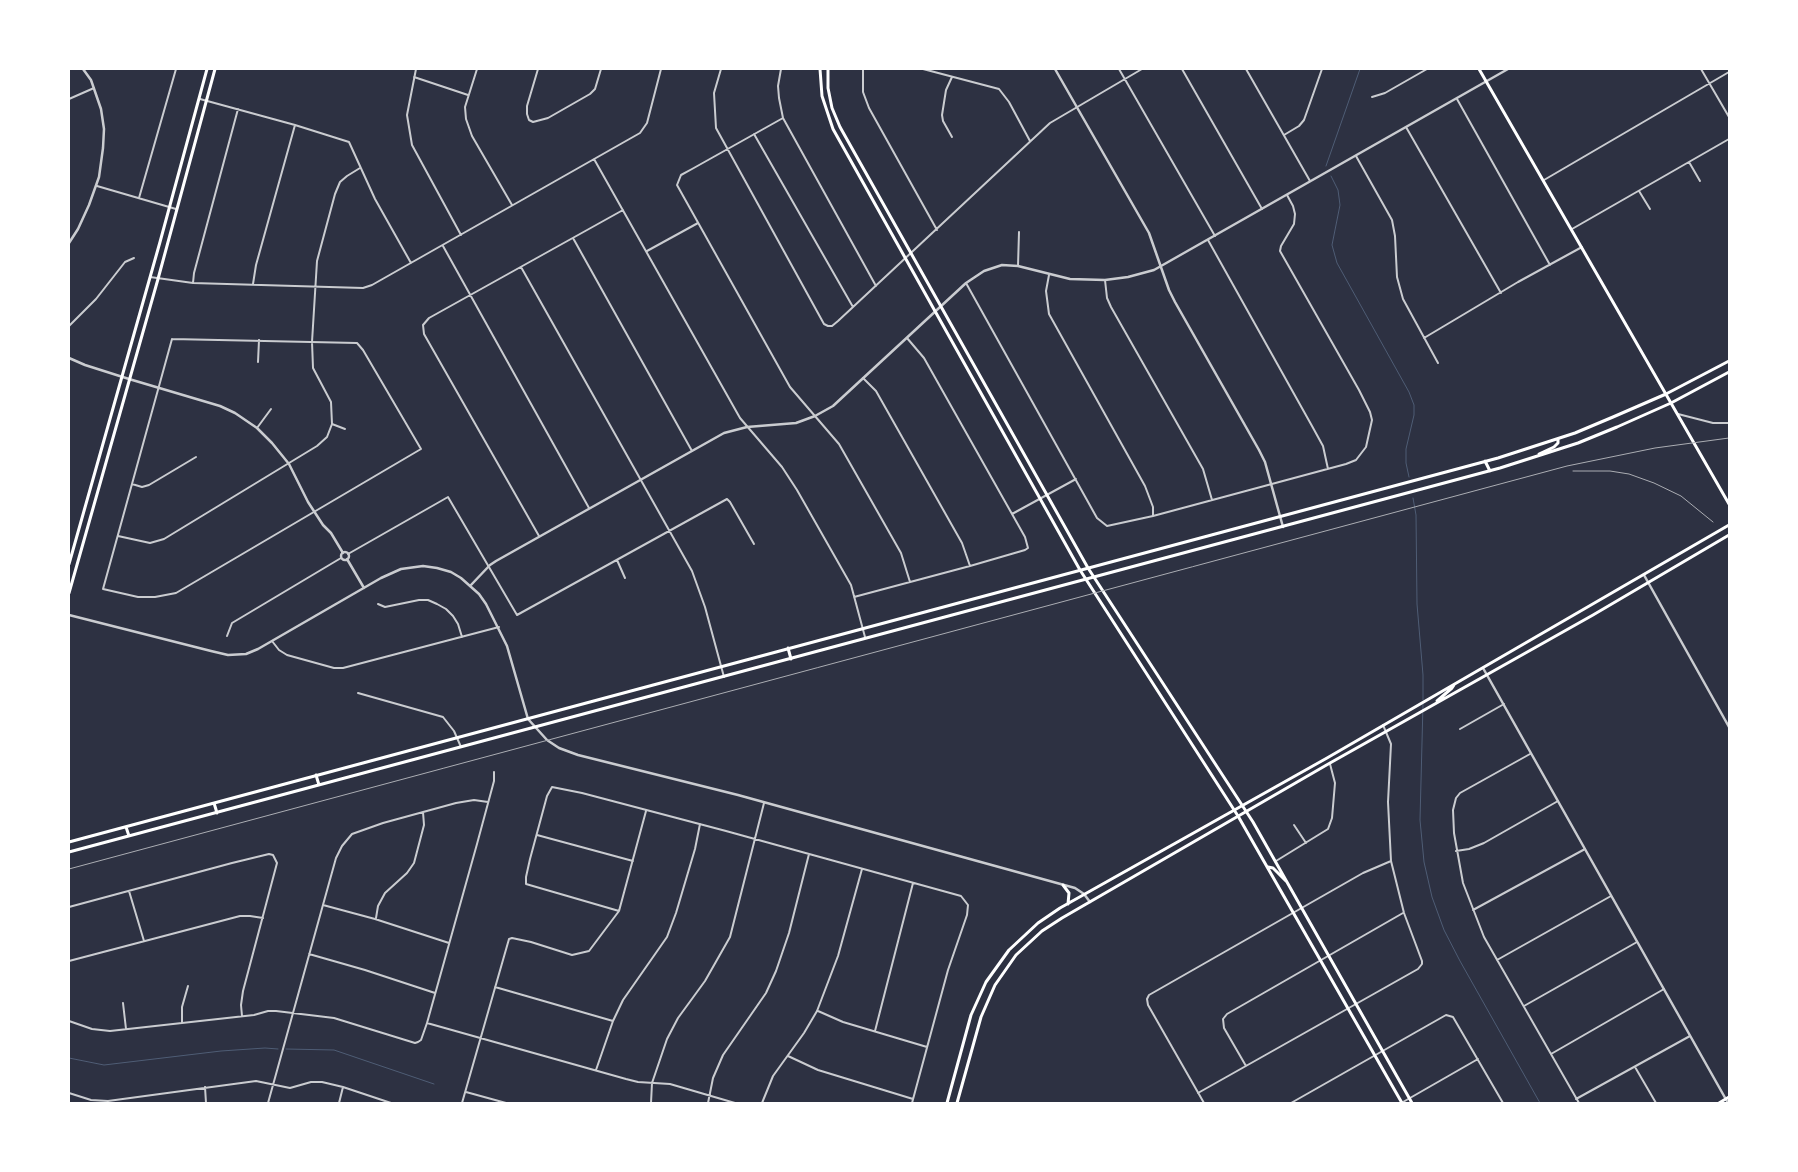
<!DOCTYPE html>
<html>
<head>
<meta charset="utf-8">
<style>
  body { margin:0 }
  #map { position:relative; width:1798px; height:1172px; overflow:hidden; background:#2d3142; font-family:"DM Sans",sans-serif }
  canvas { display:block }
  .frame { position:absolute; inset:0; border:70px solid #fff; pointer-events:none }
</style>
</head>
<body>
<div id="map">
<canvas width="1798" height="1172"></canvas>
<div class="frame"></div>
</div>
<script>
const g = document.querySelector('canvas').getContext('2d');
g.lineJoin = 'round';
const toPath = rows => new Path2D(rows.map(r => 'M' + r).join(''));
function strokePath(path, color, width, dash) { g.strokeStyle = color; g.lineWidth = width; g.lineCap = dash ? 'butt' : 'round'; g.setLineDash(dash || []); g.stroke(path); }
const stream = toPath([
  [1326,166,1360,69],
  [1331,176,1338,190,1340,205,1332,245,1337,263,1409,392,1414,405,1414,415,1406,449,1406,463,1409,477],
  [1413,498,1416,515,1417,604,1423,675,1423,700],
  [1423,704,1420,820,1424,862,1432,897,1444,930,1460,961,1540,1103],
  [286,1049,334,1050,434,1084],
  [69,1058,104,1065,221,1051,265,1048,278,1049]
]);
const minor = toPath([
  [416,69,407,115,412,145,461,235],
  [477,69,465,107,466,119,472,136,512,205],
  [538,69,527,106,527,114,529,120,533,122,548,118,590,94,595,89,601,69],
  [721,69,714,93,716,128,824,324,828,326,832,326,838,321,1050,123,1142,69],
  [781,69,778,86,779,98,783,118,876,286],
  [863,69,863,92,869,108,937,230],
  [923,69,999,89,1009,102,1030,141],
  [1119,69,1215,236],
  [1182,69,1262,209],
  [1246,69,1310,181],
  [1701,69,1729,117],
  [414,77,468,95],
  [952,77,946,90,942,115,943,121,952,137],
  [1372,97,1385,93,1427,69],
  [69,99,94,88],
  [200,99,295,125,349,142,375,199,411,263],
  [1457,99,1550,265],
  [783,118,692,169,681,175,677,185,790,387,839,444,901,553,910,582],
  [1406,127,1501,293],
  [754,134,853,307],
  [1284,135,1299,126,1304,120,1322,69],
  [1356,156,1392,220,1395,236,1397,277,1403,299,1438,363],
  [594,159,740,418,782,467,797,490,851,585,865,637],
  [1689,162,1700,181],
  [1544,180,1729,72],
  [97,186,176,209],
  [1639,191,1650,209],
  [139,198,176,69],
  [1572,229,1729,139],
  [573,238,692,451],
  [1208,240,1312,426,1323,446,1328,469],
  [443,246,589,508],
  [647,251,698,223],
  [1018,266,1019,232],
  [521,267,692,571,705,607,724,677],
  [1049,275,1046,291,1049,314,1145,486,1153,507,1153,516],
  [150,277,193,283,363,288,372,285,640,133,647,123,661,69],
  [1105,280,1107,298,1111,307,1203,469,1212,500],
  [193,283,194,273,238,109],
  [966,283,1097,518,1107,526,1153,516,1346,464,1356,460,1366,447,1372,420,1370,412,1359,390,1280,251,1281,246,1294,224,1295,214,1293,206,1287,195],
  [253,284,256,265,295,125],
  [69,326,96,299,125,262,134,258],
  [1424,338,1518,282,1582,247],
  [172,339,357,343,363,350,421,449,176,593,155,597,138,597,103,589,172,339],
  [258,362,259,340],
  [863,378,876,391,962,543,970,566],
  [1678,414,1713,423,1729,423],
  [332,424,345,429],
  [257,428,271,409],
  [132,484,142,487,149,485,196,457],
  [1012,514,1076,479],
  [118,536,150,543,164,539,317,446,327,437,332,424,331,402,313,368,312,342,317,261,335,194,340,182,347,176,360,168],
  [539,536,424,334,423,325,429,318,623,210],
  [348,554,448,497,517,615,727,499,730,502,754,544],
  [617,560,625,578],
  [854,597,970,566,1025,550,1028,548,1025,537,924,358,907,338],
  [378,604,385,607,419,600,428,600,437,604,446,609,453,616,458,624,462,637],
  [227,636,232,623,341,558],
  [272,641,279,650,287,655,334,668,343,668,499,627],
  [358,693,443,717,454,731,461,747],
  [1460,729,1504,704],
  [1530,754,1460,793,1456,798,1453,810,1454,833,1463,883,1484,937,1579,1103],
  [1294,825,1306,843],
  [537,835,633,861],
  [1456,851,1469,849,1484,843,1558,801],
  [1276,861,1328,829,1332,818,1335,783,1330,764],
  [129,891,144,941],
  [323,905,375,919,449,943],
  [69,907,232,863,269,854,273,855,277,863,243,991,241,1005,242,1016],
  [1473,910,1585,849],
  [619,911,526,884,526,877,530,859,547,796,552,787,582,793,726,831,961,896,968,905,967,915,948,970,912,1103],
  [376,918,378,906,385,893,407,873,414,863,424,825,423,812],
  [309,954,365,970,435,993],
  [1497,960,1611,896],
  [69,961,240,916,250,916,263,918],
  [495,987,613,1021],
  [123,1003,126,1029],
  [1524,1006,1637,942],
  [818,1011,843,1022,927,1047],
  [69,1021,92,1029,110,1031,254,1015,268,1011,276,1011,334,1018,415,1043,418,1042,421,1040,427,1023,477,844,494,781,494,772],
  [182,1023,182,1007,188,986],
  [427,1023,626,1079,638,1082,670,1084,735,1103],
  [875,1031,913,883],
  [1551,1054,1664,989],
  [788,1056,818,1070,913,1099],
  [1246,1066,1224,1028,1223,1019,1227,1014,1403,913],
  [1635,1067,1656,1103],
  [596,1070,613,1021,623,1000,667,937,676,913,695,849,700,824],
  [205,1087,206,1103],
  [466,1092,506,1103],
  [69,1093,91,1100,108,1101,256,1081,290,1088,311,1082,322,1082,343,1087,391,1103],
  [1198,1093,1418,969,1422,964,1422,961,1404,913,1391,861,1388,802,1391,744,1383,725],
  [1576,1099,1690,1036],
  [1403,1102,1478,1059],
  [268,1103,336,858,342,846,352,834,383,823,456,803,474,800,488,802],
  [339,1103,343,1087],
  [462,1103,509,939,512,938,531,942,572,955,589,951,619,911,646,811],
  [651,1103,652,1083,667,1039,678,1018,705,981,730,937,764,803],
  [708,1103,713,1078,723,1055,766,993,776,971,789,933,809,854],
  [762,1103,773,1076,804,1033,817,1011,838,956,862,869],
  [1204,1103,1148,1005,1147,999,1149,995,1363,873,1391,861],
  [1291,1103,1446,1015,1453,1017,1503,1103]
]);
const tertiary = toPath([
  [1055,69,1149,233,1169,290,1175,302,1259,450,1265,462,1283,527],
  [69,243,78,229,89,205,99,177,103,148,104,129,101,109,91,80,83,69],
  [69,358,85,365,129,379,220,406,235,413,257,428,272,443,289,464,308,502,323,525,331,533,343,553],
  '341 556a4 4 0 1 1 8 0a4 4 0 1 1-8 0Z',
  [347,559,364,588],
  [1644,575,1729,727],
  [471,585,490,565,496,561,724,433,747,427,796,423,815,416,833,406,966,283,984,271,1002,265,1018,266,1070,279,1105,280,1128,277,1154,270,1508,69],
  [69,615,211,651,228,655,246,654,258,649,381,578,401,569,423,566,437,568,451,572,461,578,479,594,486,604,507,646,528,719,547,740,559,748,578,755,738,795,1075,888,1084,894,1090,902],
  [1483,668,1728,1103]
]);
const secondary = toPath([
  [820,69,822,96,833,129,1080,570,1238,816,1402,1103],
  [828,69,828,88,832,108,840,127,1047,495,1088,568,1253,822,1412,1103],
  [1479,69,1729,504],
  [69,564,160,242,207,69],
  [69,593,158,279,215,69],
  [1268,867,1273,868,1286,881],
  [1719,1103,1729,1097]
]);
const primary = toPath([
  [1539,454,1554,447,1558,443,1558,439],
  [1485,461,1490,471],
  [788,648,791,659],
  [1437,701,1452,688,1454,685],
  [316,775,319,785],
  [214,803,217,813],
  [126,827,129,836],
  [69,842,1498,458,1575,433,1613,417,1666,394,1729,361],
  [69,852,1500,468,1578,443,1617,427,1671,403,1729,372],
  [1063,885,1069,893,1068,904],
  [947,1103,971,1015,986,982,1009,950,1038,923,1060,908,1327,758,1729,525],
  [957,1103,981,1017,995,985,1016,955,1042,931,1062,918,1330,763,1593,615,1729,535]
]);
const rail = toPath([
  [1573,471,1610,471,1629,474,1654,483,1681,496,1713,522],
  [69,869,1567,466,1655,448,1729,438]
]);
strokePath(stream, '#4f5d75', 1);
strokePath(minor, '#caccd0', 2);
strokePath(tertiary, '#caccd0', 2.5);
strokePath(secondary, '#fff', 3);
strokePath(primary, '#fff', 3);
strokePath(rail, '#abadb3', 1);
</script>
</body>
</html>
